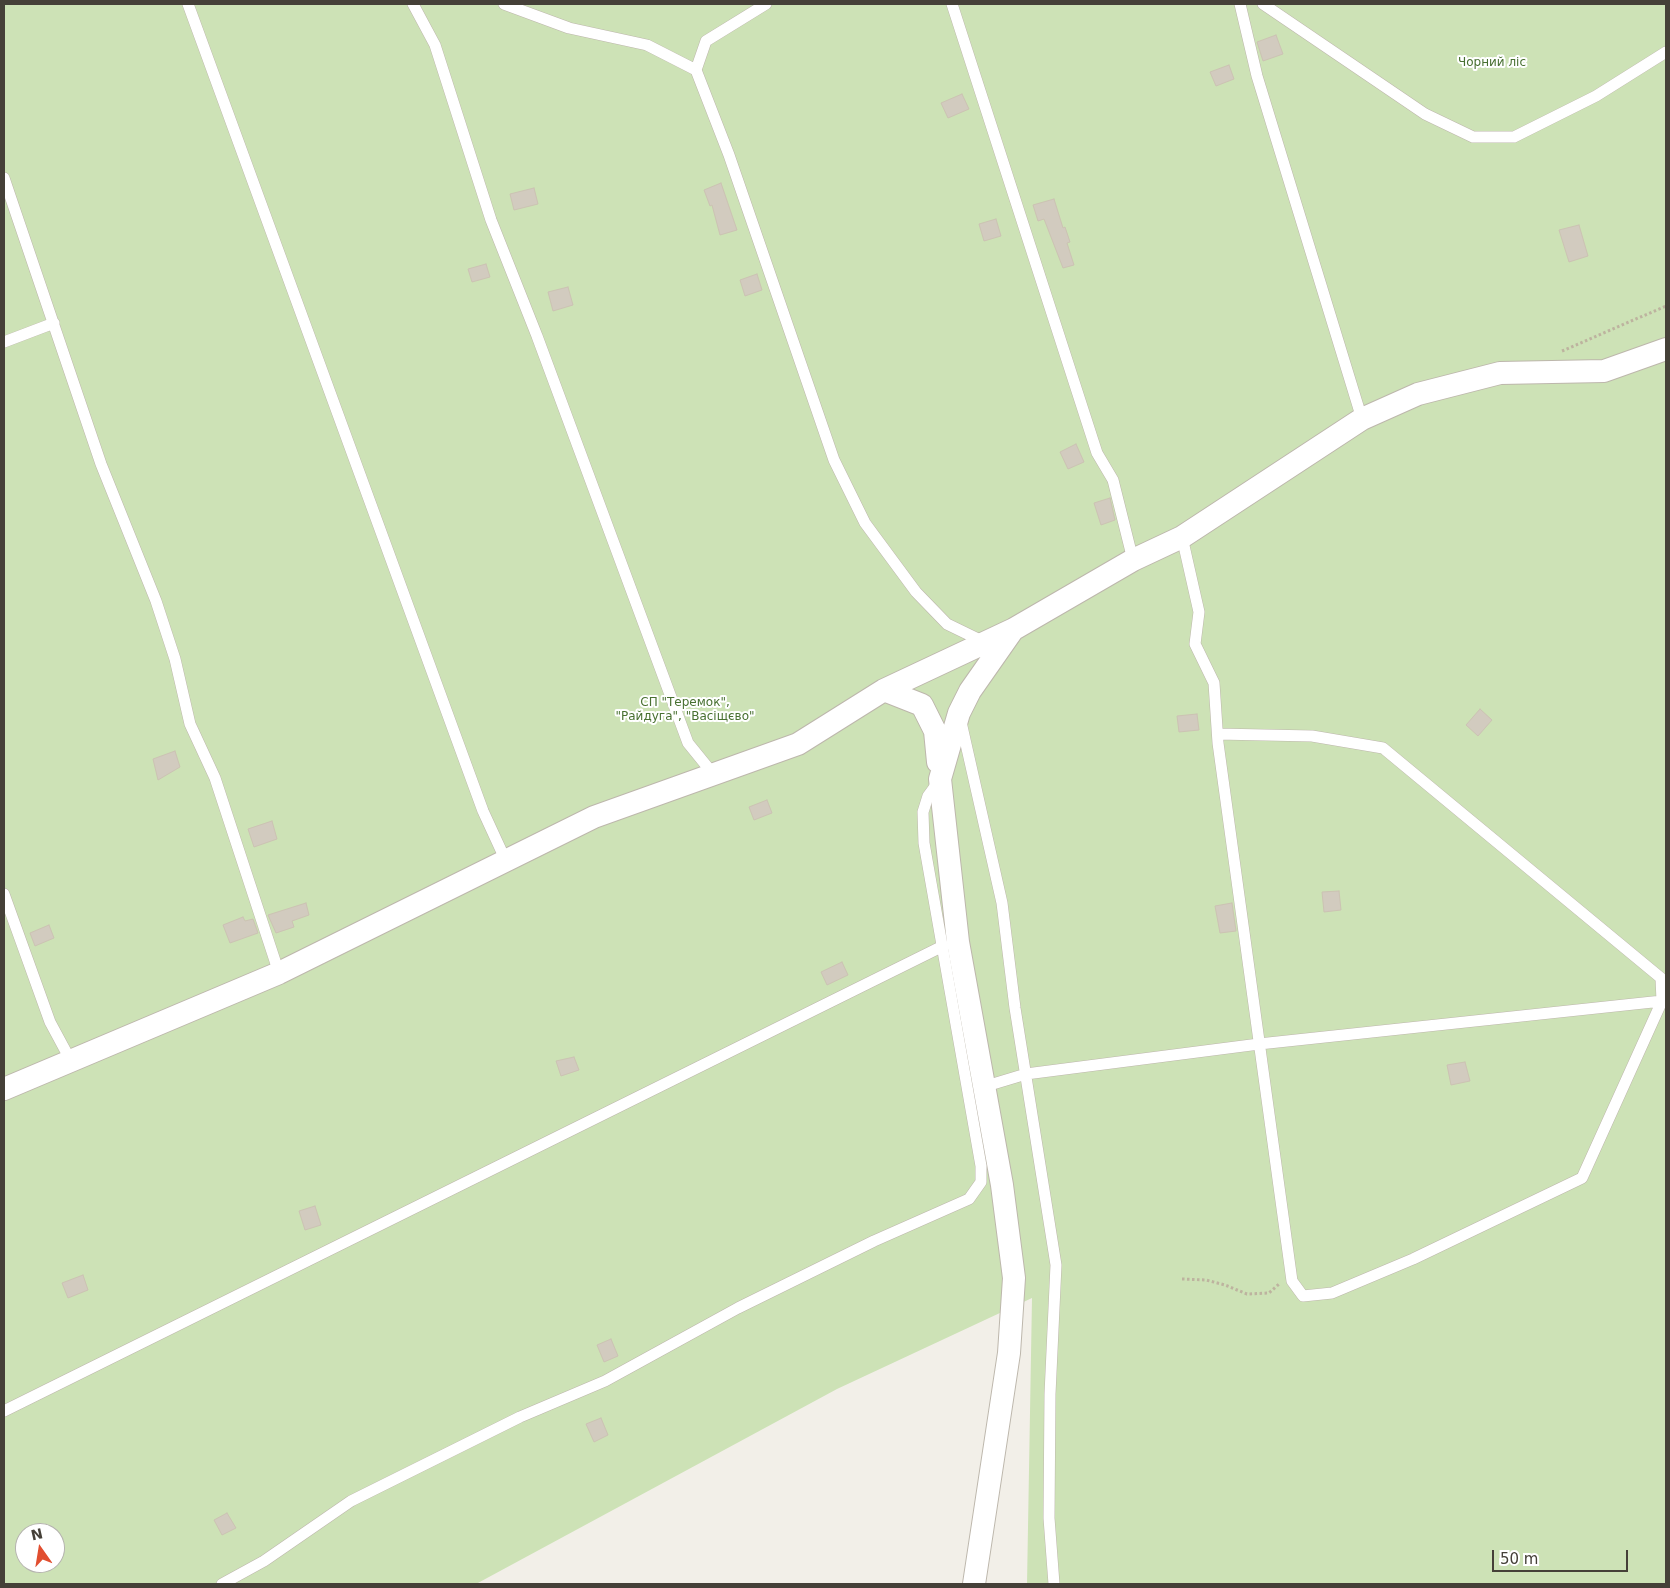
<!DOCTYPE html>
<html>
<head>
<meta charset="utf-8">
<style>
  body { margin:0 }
  #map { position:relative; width:1670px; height:1588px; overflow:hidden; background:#f2efe8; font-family:"DejaVu Sans",sans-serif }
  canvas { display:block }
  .frame { position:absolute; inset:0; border:5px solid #454038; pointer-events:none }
  .north { position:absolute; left:15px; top:1523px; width:50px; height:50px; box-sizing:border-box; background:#fff; border:1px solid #b5b3af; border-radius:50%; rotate:347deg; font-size:14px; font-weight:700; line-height:20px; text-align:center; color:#454038 }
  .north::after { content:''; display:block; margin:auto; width:18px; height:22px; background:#e14e30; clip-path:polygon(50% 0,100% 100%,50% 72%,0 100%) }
  .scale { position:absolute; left:1492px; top:1550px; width:136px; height:22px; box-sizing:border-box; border:2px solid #454038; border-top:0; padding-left:6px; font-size:15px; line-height:18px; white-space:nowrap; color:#454038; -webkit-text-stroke:4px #fff; paint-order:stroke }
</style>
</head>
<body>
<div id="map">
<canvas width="1670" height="1588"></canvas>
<div class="frame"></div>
<div class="north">N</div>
<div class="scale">50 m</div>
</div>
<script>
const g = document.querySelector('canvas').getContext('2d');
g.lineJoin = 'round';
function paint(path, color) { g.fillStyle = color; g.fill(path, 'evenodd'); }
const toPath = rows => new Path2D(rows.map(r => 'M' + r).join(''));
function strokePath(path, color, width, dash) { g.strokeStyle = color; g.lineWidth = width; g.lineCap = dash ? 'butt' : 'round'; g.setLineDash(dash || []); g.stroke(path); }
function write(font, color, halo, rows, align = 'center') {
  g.font = font + ' "DejaVu Sans",sans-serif'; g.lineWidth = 4; g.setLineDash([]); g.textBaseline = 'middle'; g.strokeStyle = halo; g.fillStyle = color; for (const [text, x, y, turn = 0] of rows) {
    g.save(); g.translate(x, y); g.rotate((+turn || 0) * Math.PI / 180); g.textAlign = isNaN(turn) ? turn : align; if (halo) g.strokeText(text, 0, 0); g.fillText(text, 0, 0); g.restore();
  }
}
const green = toPath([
  [4,4,1666,4,1666,1584,1027,1584,1032,1298,837,1389,476,1584,4,1584],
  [25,1533,55,1533,55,1563,25,1563]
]);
const building = toPath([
  [1276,35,1283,54,1263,61,1257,42,1276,35],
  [1229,65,1234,79,1216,86,1210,72,1229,65],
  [962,94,969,109,948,118,941,103,962,94],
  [721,183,737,230,720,235,712,205,710,206,704,190,721,183],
  [534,188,538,204,514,210,510,194,534,188],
  [1054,199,1063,228,1065,227,1070,242,1067,243,1074,265,1063,268,1044,219,1038,221,1033,205,1054,199],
  [996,219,1001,236,984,241,979,224,996,219],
  [1579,225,1588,256,1569,262,1559,230,1579,225],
  [486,264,490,277,472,282,468,269,486,264],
  [757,274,762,290,745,296,740,280,757,274],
  [568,287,573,305,553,311,548,292,568,287],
  [1076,444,1084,462,1068,469,1060,452,1076,444],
  [1110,498,1115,520,1101,525,1094,503,1110,498],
  [1480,709,1492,720,1478,736,1466,725,1480,709],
  [1197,714,1199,730,1179,732,1177,716,1197,714],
  [175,751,180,767,158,780,153,759,175,751],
  [767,800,772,813,754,820,749,807,767,800],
  [272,821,277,839,254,847,248,829,272,821],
  [1339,891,1341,910,1324,912,1322,892,1339,891],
  [306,903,309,915,292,921,294,927,276,933,268,915,306,903],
  [1232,903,1236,931,1220,933,1215,906,1232,903],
  [243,917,245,921,253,919,258,933,230,943,223,925,243,917],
  [49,925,54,938,35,946,30,933,49,925],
  [842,962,848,975,827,985,821,972,842,962],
  [574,1057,579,1070,561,1076,556,1061,574,1057],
  [1465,1062,1470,1081,1451,1085,1447,1065,1465,1062],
  [315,1206,321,1225,305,1230,299,1211,315,1206],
  [83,1275,88,1290,68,1298,62,1283,83,1275],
  [611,1339,618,1356,604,1362,597,1345,611,1339],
  [601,1418,608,1435,594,1442,586,1424,601,1418],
  [227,1513,236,1528,222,1535,214,1520,227,1513]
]);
const path = toPath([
  [1562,351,1666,306],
  [1182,1279,1206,1280,1225,1285,1247,1294,1269,1293,1279,1284]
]);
const lane = toPath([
  [188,4,483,811,506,861],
  [413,4,435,45,491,220,537,336,688,743,714,775],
  [504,4,569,28,647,45,696,70,729,155,834,460,865,523,916,592,947,624,984,642],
  [952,4,1097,453,1113,480,1133,560],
  [1240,4,1257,76,1362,419],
  [1263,4,1425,114,1473,137,1514,137,1596,96,1666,52],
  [696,70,706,41,766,4],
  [4,178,101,464,156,601,175,659,190,724,215,778,279,973],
  [4,342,54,323],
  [1182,537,1199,612,1195,644,1214,683,1218,743,1292,1281,1303,1296,1332,1293,1413,1259,1582,1178,1662,1001,1661,978,1383,748,1312,736,1218,734],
  [961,722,1002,903,1015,1008,1056,1265,1050,1394,1049,1518,1054,1584],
  [4,894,50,1022,71,1061],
  [983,1087,1026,1074,1259,1044,1662,1001],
  [4,1411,943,946],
  [222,1584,264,1561,351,1501,520,1417,605,1381,738,1308,874,1241,969,1199,981,1182,981,1166,924,843,923,812,928,796,939,781]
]);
const street = toPath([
  [884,690,922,705,935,731,938,762],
  [4,1089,279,973,594,817,798,744,884,690,1014,629,1133,560,1182,537,1362,419,1418,394,1500,373,1604,371,1666,349],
  [974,1584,1009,1353,1014,1278,1002,1185,958,942,940,779,959,713,970,691,1012,631]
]);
const parkNames = [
  ["Чорний ліс",1492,63],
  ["СП \"Теремок\",",685,703],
  ["\"Райдуга\", \"Васіщєво\"",685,717]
];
paint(green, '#cde2b6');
paint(building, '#d2cbbf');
strokePath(building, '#ccc3b3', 1);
strokePath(lane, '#bdb7ac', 12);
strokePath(street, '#bdb7ac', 24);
strokePath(path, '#bdb39f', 3, [2.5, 2.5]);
strokePath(lane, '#fff', 11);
strokePath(street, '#fff', 22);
write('12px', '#487031', '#fff', parkNames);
</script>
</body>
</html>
